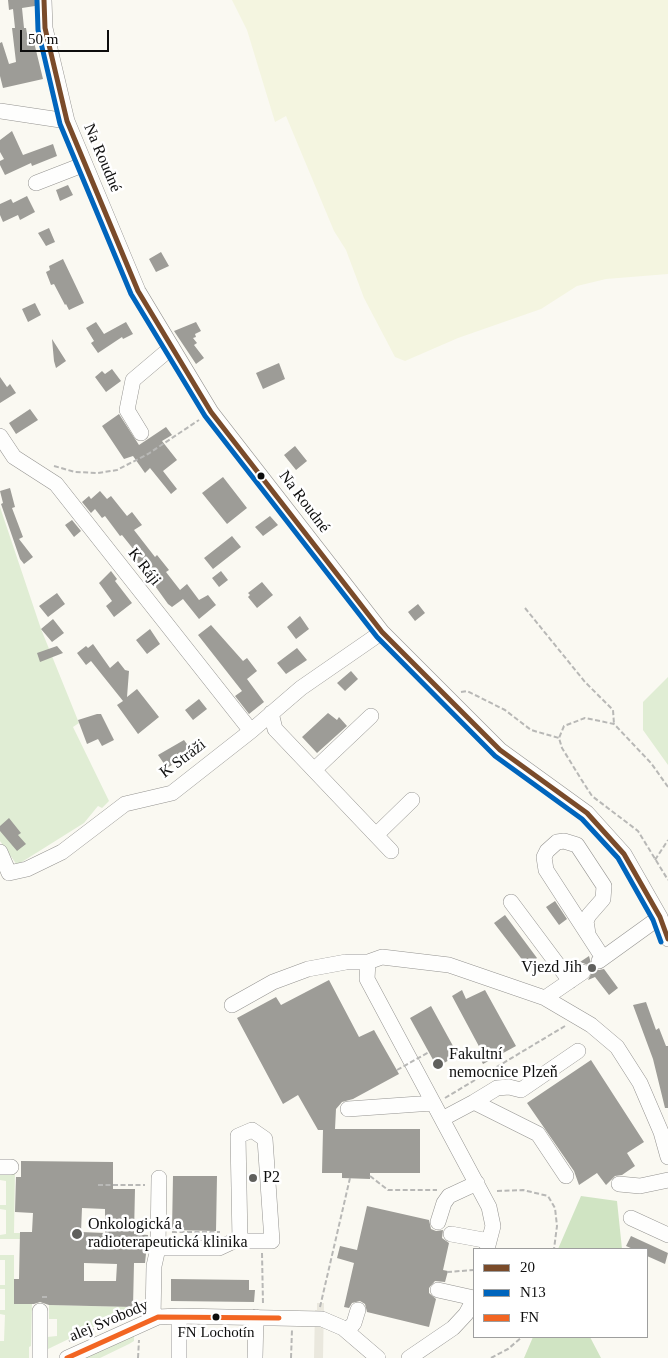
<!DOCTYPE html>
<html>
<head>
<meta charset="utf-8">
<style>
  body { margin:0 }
  #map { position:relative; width:668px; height:1358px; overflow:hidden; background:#faf9f2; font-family:"Times New Roman",serif }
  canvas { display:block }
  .legend { position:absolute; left:473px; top:1248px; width:175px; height:90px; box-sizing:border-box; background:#fff; border:1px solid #9e9e9e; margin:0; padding:6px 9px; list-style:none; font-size:15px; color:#0d0d0d }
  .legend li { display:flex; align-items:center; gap:10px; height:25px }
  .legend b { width:25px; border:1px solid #9e9e9e }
  .scale { position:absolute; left:20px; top:30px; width:89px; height:22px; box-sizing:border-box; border:2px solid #0d0d0d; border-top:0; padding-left:6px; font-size:15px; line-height:18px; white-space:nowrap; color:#0d0d0d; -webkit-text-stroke:4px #fff; paint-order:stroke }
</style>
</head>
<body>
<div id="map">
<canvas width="668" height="1358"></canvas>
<ul class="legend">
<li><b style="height:6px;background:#7a4b2a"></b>20</li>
<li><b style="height:6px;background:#0065bd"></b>N13</li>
<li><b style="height:6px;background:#f26522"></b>FN</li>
</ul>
<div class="scale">50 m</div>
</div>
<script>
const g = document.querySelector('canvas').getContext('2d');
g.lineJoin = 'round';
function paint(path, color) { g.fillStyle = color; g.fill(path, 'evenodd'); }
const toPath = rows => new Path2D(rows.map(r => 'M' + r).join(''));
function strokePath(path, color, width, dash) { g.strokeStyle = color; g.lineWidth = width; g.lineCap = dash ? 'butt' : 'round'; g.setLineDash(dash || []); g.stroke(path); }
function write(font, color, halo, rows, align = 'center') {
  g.font = font + ' "Times New Roman",serif'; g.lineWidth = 5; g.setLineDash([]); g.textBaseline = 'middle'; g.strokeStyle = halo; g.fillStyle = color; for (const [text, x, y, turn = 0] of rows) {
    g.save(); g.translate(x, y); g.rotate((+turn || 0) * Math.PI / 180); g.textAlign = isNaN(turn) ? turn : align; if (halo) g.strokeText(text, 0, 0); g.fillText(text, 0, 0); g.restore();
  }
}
const farmland = toPath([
  [232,0,668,0,668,274,606,279,577,286,541,309,458,338,405,361,395,357,364,298,346,250,334,231,286,116,275,122,247,30]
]);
const green = toPath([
  [0,507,41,629,79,723,73,727,109,801,102,808,98,806,84,823,17,865,0,841],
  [668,677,668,765,643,730,643,702],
  [15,1171,14,1233,20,1233,20,1239,0,1239,0,1235,6,1234,6,1210,0,1209,0,1205,6,1205,6,1181,0,1180,0,1172],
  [0,1255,14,1255,14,1304,32,1304,31,1346,29,1347,29,1358,0,1358,0,1341,4,1341,5,1315,0,1314,0,1310,5,1310,5,1289,0,1289,0,1285,5,1285,5,1260,0,1260],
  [133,1304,143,1304,141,1312,135,1316,124,1320,114,1317,46,1350,47,1337,57,1336,57,1319,49,1319,49,1305,133,1307],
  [134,1332,134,1341,129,1344,100,1358,81,1358]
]);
const forest = toPath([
  [581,1196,617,1201,622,1249,558,1249],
  [533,1337,590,1337,601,1358,524,1358]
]);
const plaza = toPath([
  [317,1303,324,1303,323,1358,314,1358,315,1310,317,1310]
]);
const building = toPath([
  [8,0,35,0,35,6,22,8,24,28,26,28,28,39,33,38,43,79,3,88,0,76,0,43,2,42,9,64,16,62,12,28,15,28,13,9,9,10],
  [12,131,23,155,53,144,57,156,32,166,31,163,5,175,0,165,0,161,4,159,0,152,0,140],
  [68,185,73,195,60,201,56,190],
  [27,196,35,212,20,220,18,215,3,222,0,215,0,204,11,199,13,203],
  [49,228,55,242,46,246,38,233],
  [161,252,169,266,156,272,149,259],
  [63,259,84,303,69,310,66,304,65,305,54,284,51,285,46,272,50,270,49,266],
  [35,303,41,315,28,322,22,309],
  [96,322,104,334,126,322,133,334,123,339,122,337,98,353,91,343,94,341,86,328],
  [196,322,201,331,195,334,196,337,193,338,197,343,194,345,204,358,196,364,174,331],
  [52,339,66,361,56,368,54,361],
  [279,363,285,379,263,389,256,373],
  [112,369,121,381,106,392,95,377,102,371,105,374],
  [0,377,7,387,10,384,16,393,0,403],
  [30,409,38,420,16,434,9,423],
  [119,414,139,445,166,427,172,435,162,441,177,460,163,471,177,489,171,494,150,468,145,473,133,456,124,459,102,426],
  [295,446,307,461,296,470,284,455],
  [223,477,247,508,227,524,202,493],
  [10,488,15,507,12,508,23,537,19,539,33,557,24,564,20,559,1,504,3,503,0,491],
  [100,491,107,499,111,496,127,516,132,512,142,525,134,530,155,557,157,555,169,570,166,572,180,590,187,584,199,600,208,595,216,605,199,619,183,599,172,607,168,604,140,565,138,566,128,555,134,550,122,535,120,536,105,516,102,518,95,509,91,513,82,502,89,496,91,499],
  [270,516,278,525,263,536,255,527],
  [72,520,81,531,74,537,65,525],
  [232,536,241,547,213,569,204,558],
  [111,571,117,579,115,581,132,603,114,617,106,606,112,601,99,583],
  [221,571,228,580,219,587,212,578],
  [262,582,273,595,257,608,248,597,250,595,248,593],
  [57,593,65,604,48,617,39,606],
  [418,604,425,613,415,621,408,612],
  [300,616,309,629,296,639,287,627],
  [53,619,64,633,52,642,41,629],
  [211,625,243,661,247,658,257,671,247,679,264,702,249,714,235,696,242,691,198,635],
  [150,629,160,644,147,654,136,640],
  [93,644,110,668,118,661,125,670,129,671,127,697,137,689,159,717,138,734,117,705,123,701,91,661,86,665,77,653,86,646,88,648],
  [57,646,63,653,40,662,37,653],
  [297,648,307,660,286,674,277,663],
  [351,671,358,679,345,691,337,683],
  [199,699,207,709,193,720,185,710],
  [328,713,337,720,339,717,347,726,317,753,302,737],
  [97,714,101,714,114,740,102,746,98,739,87,744,78,720],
  [184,740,189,747,187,749,190,754,167,768,158,755],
  [9,818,21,833,18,835,26,844,17,851,0,831,0,826],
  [555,901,567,919,559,925,546,907],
  [505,915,537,958,527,966,494,923],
  [589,956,592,967,599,970,604,969,618,988,609,995,595,977,588,980,592,972,590,966,583,963,577,964],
  [329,980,359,1037,374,1030,399,1074,353,1099,342,1102,336,1109,335,1129,420,1129,420,1173,370,1173,370,1179,342,1178,342,1173,322,1173,323,1130,318,1130,298,1095,283,1104,237,1018,276,997,281,1005],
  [462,990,466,999,485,990,516,1046,483,1064,478,1054,482,1052,452,996],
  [646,1002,656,1030,659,1028,666,1046,668,1046,668,1108,665,1108,653,1059,633,1005],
  [431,1006,458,1055,437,1067,410,1018],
  [591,1060,644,1142,627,1153,635,1166,622,1175,615,1176,606,1185,597,1173,579,1185,574,1171,527,1103],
  [21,1161,113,1162,113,1189,135,1189,134,1234,148,1235,145,1263,134,1263,133,1307,49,1305,40,1302,34,1304,14,1304,14,1279,19,1279,20,1232,32,1232,33,1213,15,1212,16,1177,21,1177],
  [82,1208,105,1209,105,1233,81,1232],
  [84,1263,117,1264,116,1281,84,1281],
  [173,1176,217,1176,216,1231,172,1230],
  [367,1206,429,1220,431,1229,436,1231,443,1230,442,1238,449,1243,443,1270,448,1271,445,1282,435,1281,429,1288,429,1293,436,1299,429,1327,367,1312,365,1304,360,1301,352,1303,349,1308,344,1307,354,1263,337,1258,340,1246,357,1250],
  [631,1236,668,1253,665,1264,647,1256,647,1249,633,1249,626,1246],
  [171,1279,249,1280,249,1290,255,1290,254,1302,171,1301]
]);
const path = toPath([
  [54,466,75,472,98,473,117,470,148,454,199,420],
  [525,608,585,682,613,710,614,724],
  [461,692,467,691,505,710,531,730,559,738],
  [668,787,651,763,614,724,585,718,564,726,559,738,562,748,581,779,592,796,638,831,668,880],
  [655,860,668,840],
  [445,1098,565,1026],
  [370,1176,388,1190,437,1190],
  [98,1185,145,1185],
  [497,1191,523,1190,548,1196,555,1208,557,1226,554,1249],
  [172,1232,220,1232],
  [262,1253,263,1304],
  [447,1272,474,1270],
  [42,1297,49,1297],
  [320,1307,350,1178],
  [69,1341,115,1319,119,1321],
  [138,1358,139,1340],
  [291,1358,292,1330],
  [491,1358,508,1349,522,1337]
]);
const minor = toPath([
  [44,0,45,28,67,121,138,291,211,412,382,632,500,750,587,813,624,854,660,917,668,939],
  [0,111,67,121],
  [36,183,85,164],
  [141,433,127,410,133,380,172,347],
  [0,436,14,457,56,484,251,731],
  [271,713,275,729,391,851],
  [314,770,371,716],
  [376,835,412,800],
  [0,852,9,873,27,869,62,852,125,804,172,793,251,731,301,688,382,632],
  [511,902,570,981],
  [588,934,586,921,589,915,603,899,604,886,577,845,564,841,557,842,547,851,544,857,546,870,603,958],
  [599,961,660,917],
  [545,998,591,1025,617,1047,640,1083,661,1132,668,1157],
  [232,1005,273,982,308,969,346,962,368,962],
  [474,1102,538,1134,566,1176],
  [348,1109,433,1103],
  [442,1119,474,1102,497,1088,509,1087,521,1090,578,1051],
  [0,1167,11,1167],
  [619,1184,640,1186,668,1180],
  [631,1218,668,1235],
  [438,1222,444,1203,449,1196,477,1183],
  [451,1234,489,1241],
  [158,1248,219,1248,234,1241,272,1241,265,1139,252,1130,238,1136,240,1241],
  [487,1249,493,1226,489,1207,367,979,368,962,382,957,449,965,545,998,583,972],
  [438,1290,474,1298],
  [153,1319,154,1266,158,1248,159,1178],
  [347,1331,354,1323,358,1310],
  [40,1358,40,1311],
  [67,1358,158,1317,179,1316,322,1319,343,1328,378,1358],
  [179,1358,179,1316],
  [255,1358,256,1317],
  [409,1358,453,1328,466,1314,474,1299]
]);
const pathBridge = toPath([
  [397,1070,429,1052]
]);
const bus1 = toPath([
  [44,0,45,28,67,121,138,291,211,412,382,632,500,750,587,813,624,854,660,917,668,939]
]);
const bus2 = toPath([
  [37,0,38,30,60,124,131,294,205,416,377,637,495,756,582,819,618,858,653,920,661,942]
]);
const bus3 = toPath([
  [67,1358,158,1317,279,1318]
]);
const markers = [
  [261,476,4.5,"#0d0d0d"],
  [592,968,5,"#60605d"],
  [438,1064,6,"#60605d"],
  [253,1178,5,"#60605d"],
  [77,1234,6,"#60605d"],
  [216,1317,4.5,"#0d0d0d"]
];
const busNames = [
  ["FN Lochotín",216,1333]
];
const streetNames = [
  ["Na Roudné",102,158,67],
  ["Na Roudné",304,502,53],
  ["K Ráji",144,567,52],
  ["K Stráži",183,759,-37],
  ["alej Svobody",109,1321,-23]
];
const poiNames = [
  ["Vjezd Jih",582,968,"right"],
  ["Fakultní",449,1055],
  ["nemocnice Plzeň",449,1073],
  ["P2",263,1178],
  ["Onkologická a",88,1225],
  ["radioterapeutická klinika",88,1243]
];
paint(farmland, '#f4f5e0');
paint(green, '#e0edd4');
paint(forest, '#d0e4c3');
paint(plaza, '#eae8de');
paint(building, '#9d9c97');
strokePath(minor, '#949390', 16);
strokePath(path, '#b8b8b6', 2, [5, 2.5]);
strokePath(minor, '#fefefd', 15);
strokePath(pathBridge, '#b8b8b6', 2, [5, 2.5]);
strokePath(bus1, '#7a4b2a', 5);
strokePath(bus2, '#0065bd', 5);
strokePath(bus3, '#f26522', 5);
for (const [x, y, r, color] of markers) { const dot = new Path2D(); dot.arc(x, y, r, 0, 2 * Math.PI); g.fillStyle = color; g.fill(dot); strokePath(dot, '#fff', 2); }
write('15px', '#0d0d0d', '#fff', busNames);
write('16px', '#0d0d0d', '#fff', streetNames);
write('16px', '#0d0d0d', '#fff', poiNames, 'left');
</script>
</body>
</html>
